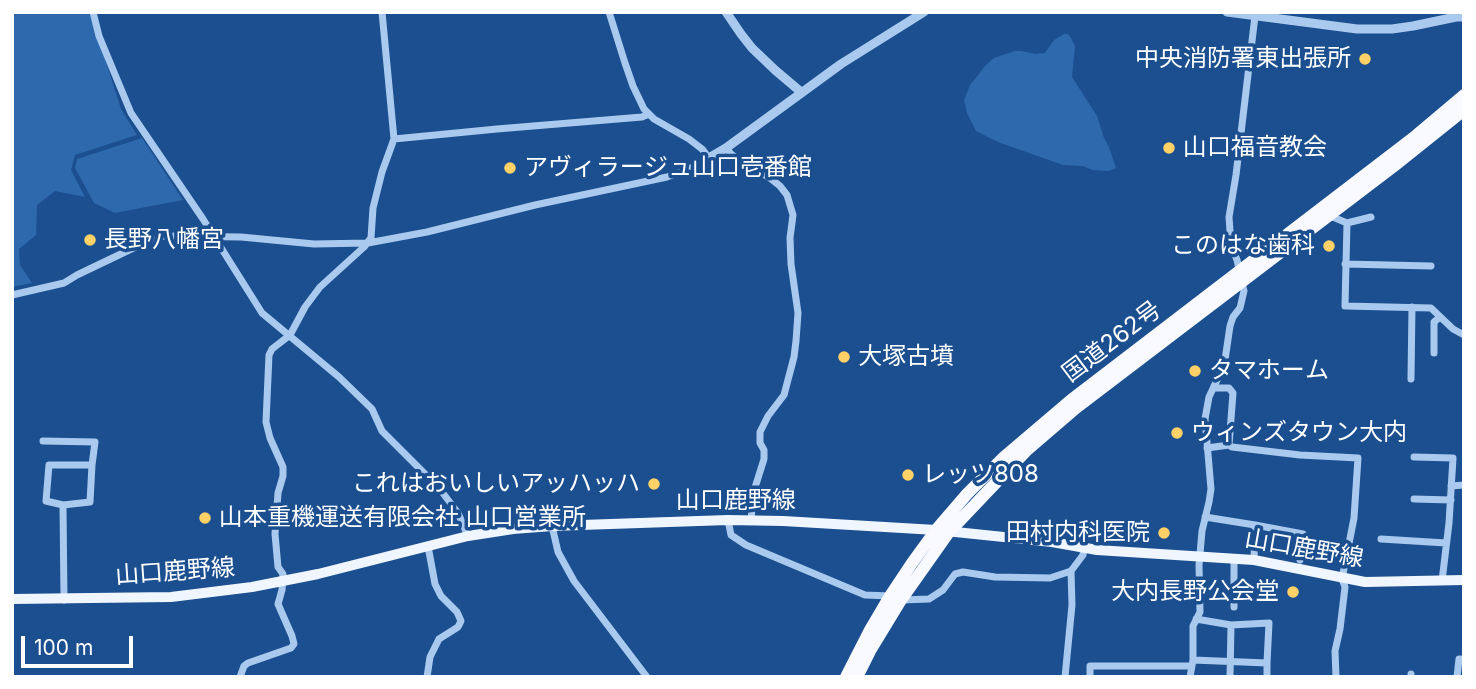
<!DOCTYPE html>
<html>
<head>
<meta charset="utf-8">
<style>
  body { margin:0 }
  #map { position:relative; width:1476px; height:689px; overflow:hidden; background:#1b4f8f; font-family:Inter,sans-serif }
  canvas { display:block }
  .frame { position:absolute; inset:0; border:14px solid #fff; pointer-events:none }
  .scale { position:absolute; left:21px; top:636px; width:112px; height:32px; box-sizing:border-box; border:4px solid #fff; border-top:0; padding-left:9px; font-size:21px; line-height:24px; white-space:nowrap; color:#fff; -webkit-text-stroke:5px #1b4f8f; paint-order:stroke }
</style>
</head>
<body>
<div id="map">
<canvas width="1476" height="689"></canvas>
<div class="frame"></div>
<div class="scale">100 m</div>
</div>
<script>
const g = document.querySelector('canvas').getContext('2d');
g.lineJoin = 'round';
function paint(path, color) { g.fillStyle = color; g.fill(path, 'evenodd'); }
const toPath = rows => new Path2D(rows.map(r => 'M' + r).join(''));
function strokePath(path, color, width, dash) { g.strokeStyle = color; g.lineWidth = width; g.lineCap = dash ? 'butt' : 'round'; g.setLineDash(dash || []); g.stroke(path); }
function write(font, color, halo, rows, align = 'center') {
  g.font = font + ' Inter,"Noto Sans JP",sans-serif'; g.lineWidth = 7; g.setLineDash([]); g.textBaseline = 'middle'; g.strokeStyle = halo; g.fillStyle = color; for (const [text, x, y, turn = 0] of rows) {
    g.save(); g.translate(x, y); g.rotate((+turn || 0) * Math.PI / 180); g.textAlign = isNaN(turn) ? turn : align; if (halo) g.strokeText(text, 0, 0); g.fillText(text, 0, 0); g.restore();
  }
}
const green = toPath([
  [12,12,90,12,121,109,137,135,75,155,71,170,85,197,55,191,37,205,36,235,19,249,20,265,32,283,12,287],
  [1064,34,1068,34,1071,38,1075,46,1072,77,1097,116,1104,138,1109,147,1116,168,1109,171,1093,170,1082,166,1063,165,998,142,976,131,967,113,964,100,970,85,986,65,994,58,1015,51,1021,51,1036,54,1045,53,1054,40],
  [142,138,183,200,115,213,94,203,75,168,77,159]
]);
const minor = toPath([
  [93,12,99,36,131,113,203,219,262,313,339,377,372,409,382,431,439,488,458,513,468,536],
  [394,139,497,129,642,117,649,114],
  [726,148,731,154,743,163,770,178,780,186,787,195,793,215,790,238,791,264,798,313,796,341,794,357,784,395,768,416,760,432,760,443,764,450,764,459,753,494,751,521],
  [1328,215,1347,223,1345,306,1431,308,1453,329,1464,335],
  [1347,223,1371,217],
  [1345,264,1431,266],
  [12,295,64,283,77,275,148,241,165,236,241,237,314,244,368,243,427,232,535,205,667,177,687,170,709,158,702,149,689,139,654,119,644,109,633,86,625,63,609,12],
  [1434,353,1434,322,1440,317],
  [1411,379,1412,307],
  [1214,386,1217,388,1229,388,1233,393,1229,445],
  [43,441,95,442,92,465],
  [1207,448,1229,445,1232,447,1300,455,1358,458,1354,518,1342,579,1345,587,1340,629,1335,651,1336,677],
  [1414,457,1453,458,1449,523,1442,581],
  [1451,486,1464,485],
  [1414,499,1451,500],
  [63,505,46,501,49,465,92,465,90,502,63,505,64,600],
  [1205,517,1255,525,1254,560],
  [728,520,731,535,746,545,865,595,890,596],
  [1255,525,1303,534,1300,560],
  [552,526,558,552,574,581,647,677],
  [1381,539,1446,543],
  [1234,558,1234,607],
  [902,600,929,599,943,590,955,574,963,572,995,577,1050,578,1071,571,1083,555,1084,547],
  [1196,619,1231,625],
  [1193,660,1267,663,1267,677],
  [240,677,244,666,248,663,291,648,294,644,292,636,278,604,282,590,283,574,278,567,275,534,278,493,283,476,283,467,270,438,266,422,269,355,272,349,290,335,305,307,320,287,364,247,371,238,373,208,382,172,394,139,382,12],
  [427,677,430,657,439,639,458,627,461,621,457,612,441,596,435,584,428,546],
  [1065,677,1072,605,1071,571],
  [1090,677,1090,666,1192,666],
  [1190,677,1193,660,1193,626,1200,612,1199,565,1202,531,1209,502,1211,489,1205,419,1209,397,1218,378,1225,360,1230,326,1233,317,1240,308,1244,291,1237,260,1231,245,1229,217,1236,175,1255,16],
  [1230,677,1231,625,1269,623,1267,663],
  [1411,677,1411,674],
  [1457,677,1459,659,1464,659]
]);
const tertiary = toPath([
  [726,12,741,34,752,48,775,70,801,92],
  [1227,12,1357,29,1392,29,1413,26,1456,17,1464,17],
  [709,158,726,148,841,64,924,12]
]);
const primary = toPath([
  [12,599,171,597,252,587,318,574,468,536,513,529,552,526,728,520,783,521,936,530,1052,542,1097,550,1254,560,1365,582,1464,580]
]);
const trunk = toPath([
  [846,677,870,630,890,596,912,563,936,530,967,494,1004,457,1071,400,1413,138,1464,95],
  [857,677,870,651,901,600,949,532,1026,451,1076,408,1394,166,1464,110]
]);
const markers = [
  [1365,59,7,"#ffd166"],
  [1169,148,7,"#ffd166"],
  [510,168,7,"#ffd166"],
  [90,240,7,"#ffd166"],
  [1329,246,7,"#ffd166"],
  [844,357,7,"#ffd166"],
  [1195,371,7,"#ffd166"],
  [1177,433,7,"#ffd166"],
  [908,475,7,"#ffd166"],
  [654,484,7,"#ffd166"],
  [205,518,7,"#ffd166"],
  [1164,533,7,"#ffd166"],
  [1293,592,7,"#ffd166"]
];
const poiNames = [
  ["中央消防署東出張所",1351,59,"right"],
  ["山口福音教会",1183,148],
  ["アヴィラージュ山口壱番館",524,168],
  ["長野八幡宮",104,240],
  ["このはな歯科",1315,246,"right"],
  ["大塚古墳",858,357],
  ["タマホーム",1209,371],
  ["ウィンズタウン大内",1191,433],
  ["レッツ808",922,475],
  ["これはおいしいアッハッハ",640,484,"right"],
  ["山本重機運送有限会社 山口営業所",219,518],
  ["田村内科医院",1150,533,"right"],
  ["大内長野公会堂",1279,592,"right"]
];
const streetNames = [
  ["国道262号",1112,342,-37],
  ["山口鹿野線",736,501],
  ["山口鹿野線",1304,549,10],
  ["山口鹿野線",175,572,-4]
];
paint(green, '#2e69ad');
strokePath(minor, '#a9c9ee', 7);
strokePath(tertiary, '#a9c9ee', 9);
strokePath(primary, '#f0f6ff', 10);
strokePath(trunk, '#f8faff', 12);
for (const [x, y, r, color] of markers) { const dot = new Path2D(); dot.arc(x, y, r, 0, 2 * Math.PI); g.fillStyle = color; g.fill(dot); strokePath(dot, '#1b4f8f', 2.5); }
write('24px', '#fff', '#1b4f8f', poiNames, 'left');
write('24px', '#fff', '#1b4f8f', streetNames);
</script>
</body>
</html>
